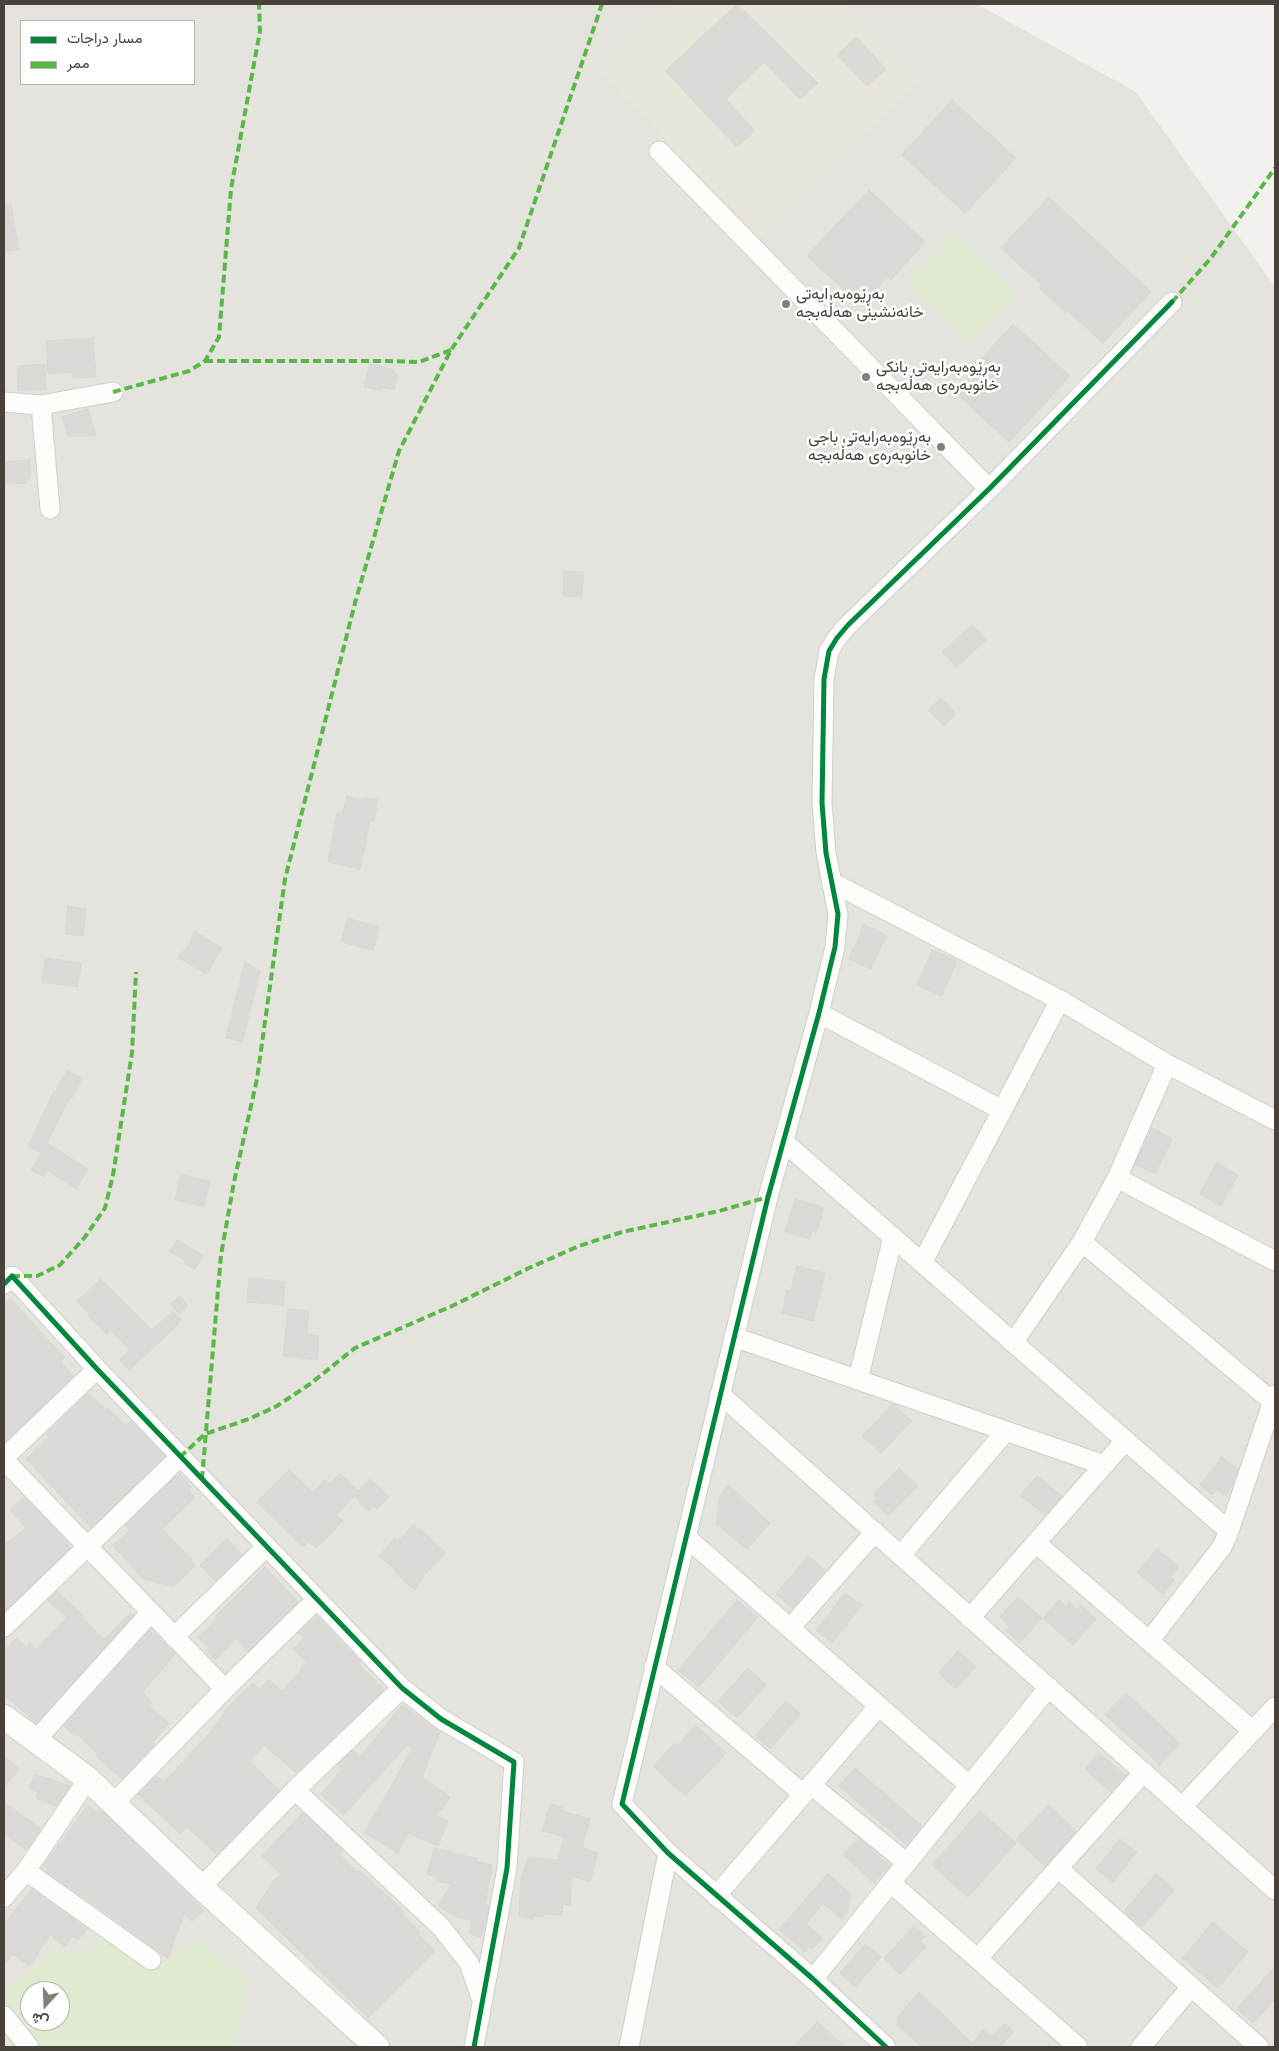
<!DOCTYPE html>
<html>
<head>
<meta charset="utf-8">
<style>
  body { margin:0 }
  #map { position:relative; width:1279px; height:2051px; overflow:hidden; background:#f2f1ee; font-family:"Varela Round",Vazirmatn,sans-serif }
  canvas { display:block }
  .frame { position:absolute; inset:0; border:5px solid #48433a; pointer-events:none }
  .legend { position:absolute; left:20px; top:20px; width:175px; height:65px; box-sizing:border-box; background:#fff; border:1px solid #b6b4b0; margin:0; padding:6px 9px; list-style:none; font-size:15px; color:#48433a }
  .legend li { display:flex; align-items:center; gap:10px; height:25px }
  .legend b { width:25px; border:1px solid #b6b4b0 }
  .north { position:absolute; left:20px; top:1981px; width:50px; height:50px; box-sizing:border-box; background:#fff; border:1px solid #b6b4b0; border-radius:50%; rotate:200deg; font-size:14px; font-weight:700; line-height:20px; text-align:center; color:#48433a }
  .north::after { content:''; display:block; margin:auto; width:18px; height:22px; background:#848079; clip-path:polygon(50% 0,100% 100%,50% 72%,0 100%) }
</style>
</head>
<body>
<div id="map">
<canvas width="1279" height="2051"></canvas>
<div class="frame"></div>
<ul class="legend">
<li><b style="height:6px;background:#00873e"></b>مسار دراجات</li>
<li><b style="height:6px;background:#58b947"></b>ممر</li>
</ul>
<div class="north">ش</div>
</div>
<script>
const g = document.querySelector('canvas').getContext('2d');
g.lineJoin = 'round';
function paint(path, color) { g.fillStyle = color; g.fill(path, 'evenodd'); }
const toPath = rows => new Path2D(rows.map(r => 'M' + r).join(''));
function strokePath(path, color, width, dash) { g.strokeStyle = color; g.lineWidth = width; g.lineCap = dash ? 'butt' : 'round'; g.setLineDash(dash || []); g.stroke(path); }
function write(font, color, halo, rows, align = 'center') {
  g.font = font + ' "Varela Round",Vazirmatn,sans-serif'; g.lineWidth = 5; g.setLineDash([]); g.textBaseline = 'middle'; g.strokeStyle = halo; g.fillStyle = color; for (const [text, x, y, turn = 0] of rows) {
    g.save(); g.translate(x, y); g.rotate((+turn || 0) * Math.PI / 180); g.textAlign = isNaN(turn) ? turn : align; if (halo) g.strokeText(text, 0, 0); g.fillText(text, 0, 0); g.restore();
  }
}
const residential = toPath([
  [4,4,977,4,1136,92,1275,287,1275,2047,4,2047],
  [21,21,194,21,194,84,21,84],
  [30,1991,60,1991,60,2021,30,2021]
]);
const education = toPath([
  [671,4,842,4,919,81,759,238,601,73]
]);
const green = toPath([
  [956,233,1018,293,970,343,907,284],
  [100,1937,155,1969,197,1940,248,1980,235,2047,4,2047,4,1987,8,1990,56,1948,81,1956],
  [30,1991,60,1991,60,2021,30,2021]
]);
const building = toPath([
  [737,4,818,83,800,99,764,62,726,99,755,131,737,147,665,71,737,4],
  [856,37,886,69,867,86,837,55,856,37],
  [952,100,1016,158,965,213,902,155,952,100],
  [869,190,925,242,891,280,888,277,861,305,807,256,869,190],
  [1049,197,1151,292,1103,343,1068,311,1066,313,1039,287,1041,285,1001,248,1049,197],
  [4,205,11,205,19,250,4,252,4,205],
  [1013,324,1070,376,1009,442,955,392,982,364,979,361,1013,324],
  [93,338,96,377,73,378,72,372,48,374,46,341,93,338],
  [370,363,395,370,394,374,398,375,394,390,382,387,381,391,364,387,370,363],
  [45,364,46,389,18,391,17,366,45,364],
  [88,409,96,436,68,436,62,417,88,409],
  [30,460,30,478,27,479,27,483,4,484,4,462,30,460],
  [564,571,584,572,582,597,563,596,564,571],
  [972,625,986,640,956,667,942,652,972,625],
  [941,698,956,714,944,726,928,710,941,698],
  [347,796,358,800,370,798,378,800,374,821,370,821,360,869,328,862,337,813,342,814,347,796],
  [68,906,86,909,83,936,65,934,68,906],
  [347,918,379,927,373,950,341,942,347,918],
  [864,925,886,935,871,969,849,959,864,925],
  [194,931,222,948,206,974,178,957,189,945,194,931],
  [932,950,957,960,942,996,917,985,932,950],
  [45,958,81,963,78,987,42,982,45,958],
  [245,962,260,971,242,1042,226,1038,245,962],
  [67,1071,82,1078,72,1098,70,1097,47,1143,88,1169,76,1189,47,1170,44,1177,31,1170,41,1153,28,1146,54,1091,56,1092,67,1071],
  [1152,1128,1172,1139,1155,1174,1135,1164,1152,1128],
  [1217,1163,1238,1175,1221,1206,1200,1194,1217,1163],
  [181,1174,210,1182,204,1207,175,1200,181,1174],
  [795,1199,824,1208,817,1232,812,1231,810,1239,785,1232,795,1199],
  [177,1240,203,1255,195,1269,184,1263,185,1260,170,1252,177,1240],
  [797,1266,825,1273,813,1321,782,1313,787,1290,791,1291,797,1266],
  [249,1278,285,1282,283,1305,247,1302,249,1278],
  [101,1279,152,1330,173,1311,181,1319,178,1325,129,1370,119,1360,130,1350,110,1330,107,1334,87,1315,89,1313,77,1301,101,1279],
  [180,1296,188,1306,179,1314,170,1304,180,1296],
  [10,1298,65,1358,61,1362,73,1376,4,1443,4,1305,10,1298],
  [288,1309,309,1311,307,1334,319,1336,317,1360,283,1356,288,1309],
  [88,1393,106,1410,108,1408,126,1426,131,1421,165,1456,91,1528,26,1459,49,1437,46,1434,88,1393],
  [893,1404,912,1421,881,1453,862,1436,893,1404],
  [1222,1457,1238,1469,1232,1486,1225,1496,1217,1489,1212,1495,1200,1485,1222,1457],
  [899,1468,918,1486,888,1516,874,1502,879,1498,874,1494,899,1468],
  [289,1470,313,1493,325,1480,330,1484,340,1473,358,1491,370,1479,389,1497,377,1509,374,1506,368,1511,354,1496,336,1515,343,1521,316,1548,308,1541,303,1547,257,1502,289,1470],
  [179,1473,192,1487,189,1490,195,1497,162,1529,196,1565,173,1587,142,1578,113,1545,130,1531,125,1526,179,1473],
  [1037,1476,1062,1496,1045,1515,1020,1495,1037,1476],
  [729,1485,770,1523,747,1549,716,1524,720,1495,729,1485],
  [24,1497,57,1531,70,1548,4,1612,4,1545,26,1528,10,1510,24,1497],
  [413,1525,419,1530,420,1529,446,1553,425,1574,415,1590,395,1573,397,1571,379,1556,395,1538,398,1541,413,1525],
  [227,1539,242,1555,215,1581,200,1565,227,1539],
  [1157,1549,1179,1567,1170,1577,1174,1580,1163,1594,1137,1572,1157,1549],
  [808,1556,825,1570,793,1608,776,1594,808,1556],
  [265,1567,298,1602,248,1651,236,1639,215,1660,206,1651,209,1648,198,1637,217,1619,215,1617,265,1567],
  [57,1591,83,1616,81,1618,104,1639,131,1613,134,1615,36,1723,4,1695,4,1651,16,1638,26,1647,30,1643,36,1649,67,1618,48,1600,57,1591],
  [845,1593,862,1605,832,1643,816,1630,845,1593],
  [1018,1597,1042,1618,1020,1643,1006,1630,1010,1626,1000,1617,1018,1597],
  [737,1600,758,1617,699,1687,678,1670,737,1600],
  [1059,1600,1066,1606,1069,1602,1077,1609,1081,1605,1096,1619,1073,1645,1043,1618,1059,1600],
  [317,1617,361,1662,359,1664,384,1690,296,1773,264,1745,249,1762,280,1790,217,1855,187,1827,180,1834,138,1794,156,1776,164,1782,209,1734,230,1705,253,1683,259,1689,269,1679,282,1691,302,1670,300,1668,307,1662,293,1649,304,1638,298,1633,317,1617],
  [150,1630,176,1654,142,1692,152,1702,149,1706,169,1723,153,1742,155,1744,122,1779,95,1755,97,1753,77,1734,75,1736,64,1726,150,1630],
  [958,1651,976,1667,955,1689,938,1673,958,1651],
  [748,1668,766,1685,737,1718,718,1701,748,1668],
  [1126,1693,1180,1744,1160,1765,1105,1714,1126,1693],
  [786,1701,801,1714,770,1749,755,1736,786,1701],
  [402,1705,440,1732,422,1777,450,1797,436,1816,448,1821,438,1846,408,1833,398,1853,365,1833,413,1747,408,1744,344,1815,321,1794,343,1769,338,1764,353,1750,360,1757,402,1705],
  [696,1725,726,1753,685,1796,653,1766,674,1744,677,1746,696,1725],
  [1099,1753,1126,1776,1111,1792,1085,1769,1099,1753],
  [4,1756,19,1769,4,1788,4,1756],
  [855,1768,922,1826,907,1845,839,1786,855,1768],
  [35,1774,70,1786,57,1806,36,1798,38,1792,29,1789,35,1774],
  [4,1802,41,1829,26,1850,4,1834,4,1802],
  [550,1804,563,1807,562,1811,590,1819,582,1848,598,1853,590,1882,572,1876,570,1905,563,1904,562,1915,544,1914,544,1917,533,1916,533,1919,519,1917,521,1879,528,1857,558,1860,565,1837,542,1831,550,1804],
  [88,1805,97,1812,100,1809,204,1910,192,1921,184,1914,168,1959,102,1910,46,1872,48,1870,43,1866,88,1805],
  [1049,1805,1076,1831,1045,1867,1016,1839,1049,1805],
  [980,1811,1016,1843,968,1897,932,1865,980,1811],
  [303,1813,343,1851,340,1855,357,1872,359,1870,396,1904,403,1912,401,1914,420,1932,418,1934,435,1951,368,2018,256,1908,274,1880,281,1874,262,1856,303,1813],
  [859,1838,890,1866,874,1883,843,1854,859,1838],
  [1120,1839,1137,1852,1113,1882,1096,1869,1120,1839],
  [434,1848,478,1859,477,1861,492,1865,485,1905,489,1906,481,1937,469,1934,472,1921,454,1916,438,1906,451,1884,436,1881,437,1877,427,1874,434,1848],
  [828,1874,851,1895,847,1912,841,1919,823,1903,806,1924,822,1938,812,1949,810,1947,805,1952,779,1929,828,1874],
  [1156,1874,1174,1890,1142,1927,1124,1911,1156,1874],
  [32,1889,87,1929,78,1940,72,1936,65,1946,50,1935,30,1966,13,1954,4,1964,4,1924,32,1889],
  [1213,1922,1248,1952,1218,1988,1182,1958,1213,1922],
  [914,1926,926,1936,920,1942,926,1947,900,1974,884,1958,914,1926],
  [865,1944,881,1957,855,1987,840,1973,865,1944],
  [1275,1966,1275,1999,1253,2023,1237,2009,1275,1966],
  [919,1992,972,2043,983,2030,992,2037,1005,2023,1014,2031,1002,2045,1004,2047,922,2047,898,2026,898,2016,919,1992],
  [817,2022,846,2047,794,2047,817,2022]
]);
const minor = toPath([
  [659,151,989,489],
  [4,402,41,405,113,392],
  [41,405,50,509],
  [833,883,1060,1000,1167,1064,1275,1120],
  [819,1013,1002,1110],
  [784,1142,1229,1531],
  [1117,1178,1275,1261],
  [1082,1242,1273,1402],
  [922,1263,1060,1000],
  [4,1284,12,1276,97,1369,402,1688,441,1719,514,1762,507,1868,474,2047],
  [734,1337,1104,1465],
  [1013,1343,1082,1242,1117,1178,1167,1064],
  [858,1380,893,1237],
  [720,1394,1275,1890],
  [4,1458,97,1369],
  [4,1460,225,1689],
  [686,1537,970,1786],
  [1036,1543,1253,1731],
  [901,1555,1006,1431],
  [970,1618,1125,1441],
  [4,1627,180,1457],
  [790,1628,875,1532],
  [174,1637,266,1547],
  [1149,1641,1222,1547,1229,1531,1275,1395],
  [654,1667,803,1794],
  [36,1740,151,1612],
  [811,1785,907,1863],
  [295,1790,441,1927,469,1963,482,2000],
  [114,1803,225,1689,316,1600],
  [1182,1807,1275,1707],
  [1059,1869,1259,2047],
  [26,1871,151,1960],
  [891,1883,1078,2047],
  [201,1887,295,1790,402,1688],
  [716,1896,878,1707],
  [4,1897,26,1871,88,1779],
  [978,1958,1144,1772],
  [813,1979,1049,1687],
  [4,2016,29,2047],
  [629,2047,668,1853],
  [886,2047,813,1979,668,1853,622,1804,768,1197,819,1013,835,947,838,914,826,853,822,803,824,679,829,651,837,638,848,625,989,489,1172,302],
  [1141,2047,1191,1987]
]);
const tertiary = toPath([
  [4,1717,88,1779,201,1887,377,2047]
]);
const quiet = toPath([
  [1172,302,1211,258,1275,168],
  [205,361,386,361,419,362,451,350],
  [113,392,189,371,205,361,219,337,231,189,260,31,259,4],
  [12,1276,37,1276,60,1265,85,1237,105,1208,113,1175,132,1053,136,972],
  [180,1457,205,1434,249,1419,277,1406,310,1384,355,1348,452,1306,529,1268,579,1246,622,1232,719,1211,768,1197],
  [202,1479,221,1255,234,1182,257,1079,285,879,355,603,399,451,451,350,519,248,602,4]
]);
const cycleway = toPath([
  [4,1284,12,1276,97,1369,402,1688,441,1719,514,1762,507,1868,474,2047],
  [886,2047,813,1979,668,1853,622,1804,768,1197,819,1013,835,947,838,914,826,853,822,803,824,679,829,651,837,638,848,625,989,489,1172,302]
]);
const markers = [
  [786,304,5,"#848079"],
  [866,377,5,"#848079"],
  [941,447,5,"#848079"]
];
const poiNames = [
  ["بەڕێوەبەرایەتی",796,295],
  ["خانەنشینی هەڵەبجە",796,313],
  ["بەڕێوەبەرایەتی بانکی",876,368],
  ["خانوبەرەی هەڵەبجە",876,386],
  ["بەڕێوەبەرایەتی باجی",931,438,"right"],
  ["خانوبەرەی هەڵەبجە",931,456,"right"]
];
paint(residential, '#e5e3dd');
paint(education, '#e8e5db');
paint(green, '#dfead1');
paint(building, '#dcdad7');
strokePath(building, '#dad8d4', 1);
strokePath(minor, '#d0cfcb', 21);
strokePath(tertiary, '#d0cfcb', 26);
strokePath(minor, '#fdfdfc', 19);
strokePath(tertiary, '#fdfdfc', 24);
strokePath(quiet, '#58b947', 4, [8, 4]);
strokePath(cycleway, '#00873e', 5);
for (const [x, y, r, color] of markers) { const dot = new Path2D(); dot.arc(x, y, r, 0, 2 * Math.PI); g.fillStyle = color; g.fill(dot); strokePath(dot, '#fff', 2); }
write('16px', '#48433a', '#fff', poiNames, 'left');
</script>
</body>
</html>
